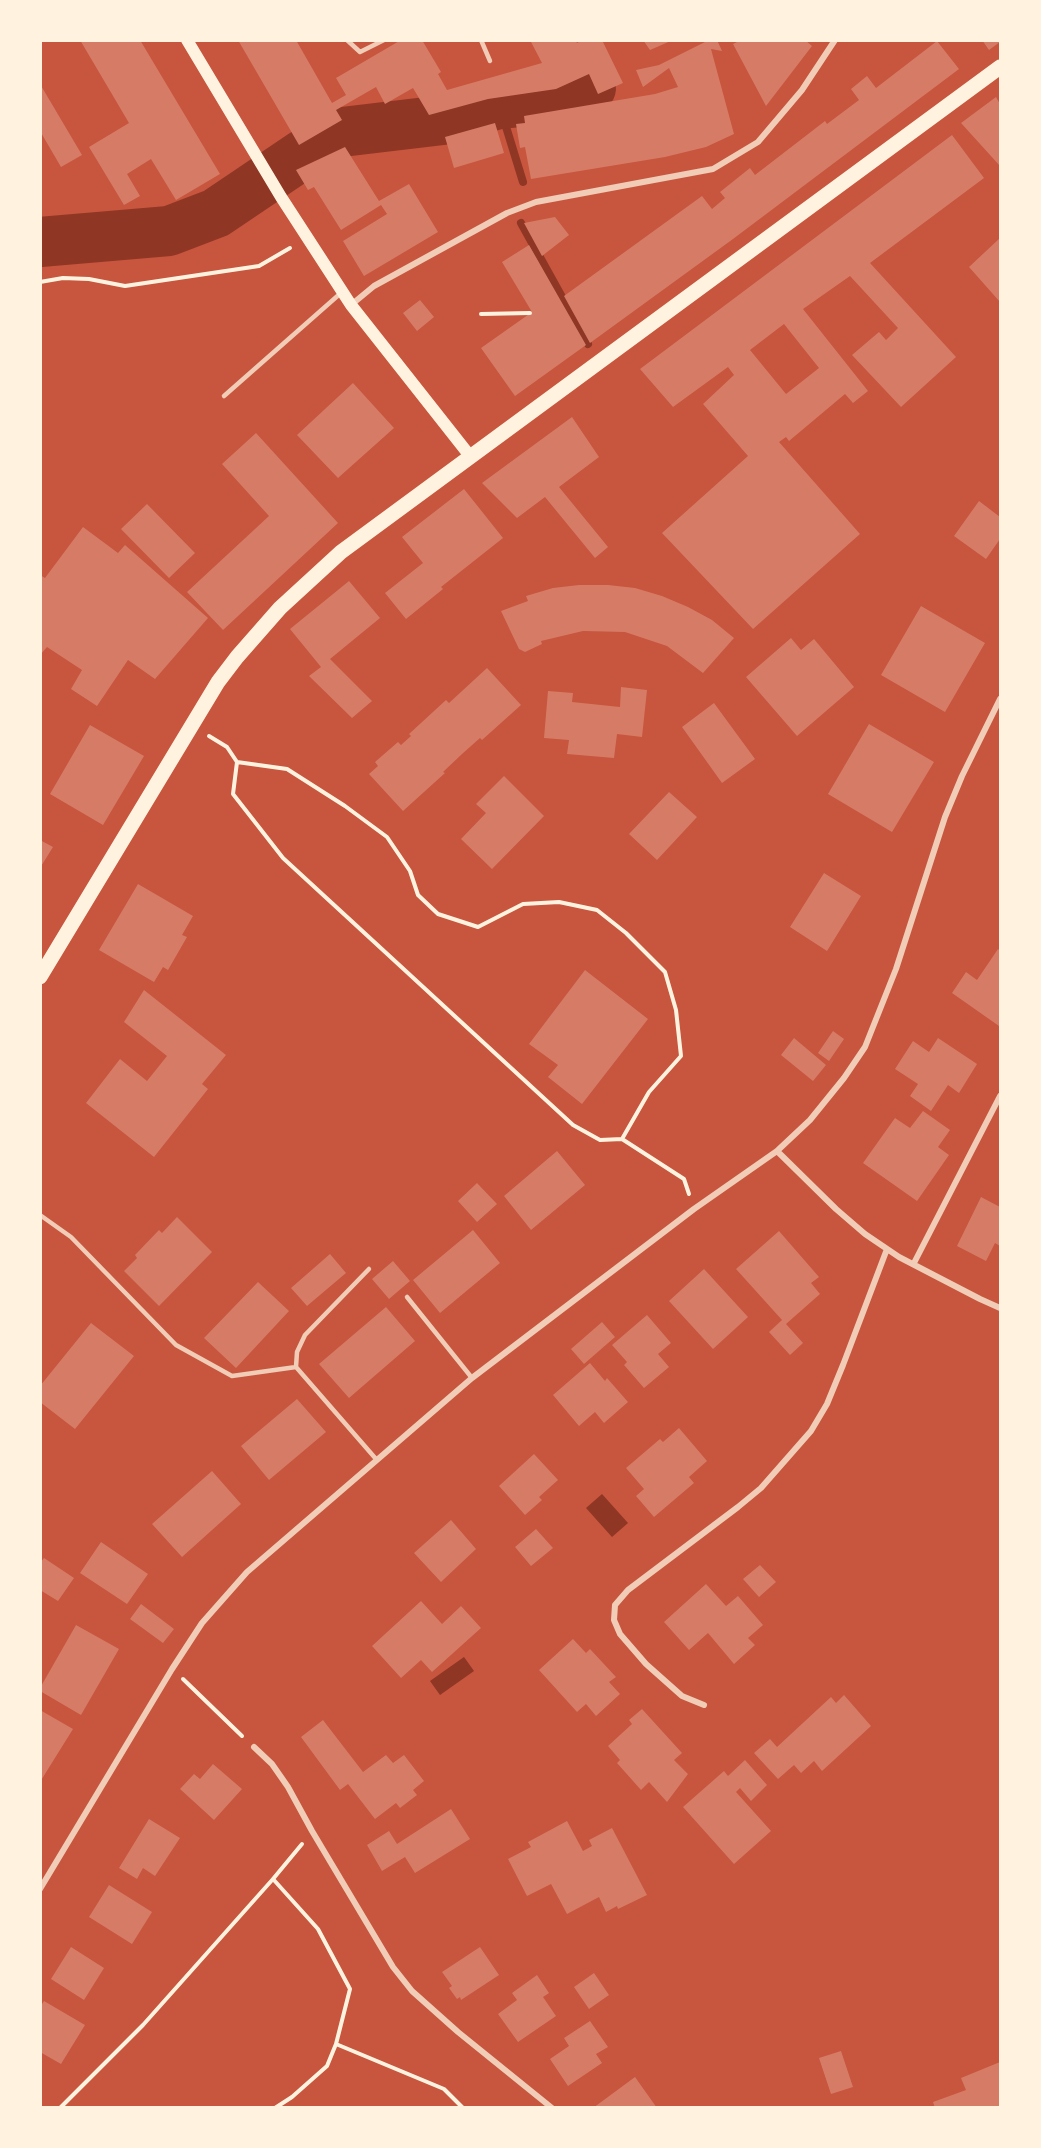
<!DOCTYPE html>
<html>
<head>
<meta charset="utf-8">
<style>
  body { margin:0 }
  #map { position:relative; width:1041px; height:2148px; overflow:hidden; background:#c8553d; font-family:Montserrat,sans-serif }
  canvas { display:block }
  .frame { position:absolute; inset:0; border:42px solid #fff3e0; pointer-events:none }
</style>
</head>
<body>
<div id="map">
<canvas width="1041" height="2148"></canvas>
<div class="frame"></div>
</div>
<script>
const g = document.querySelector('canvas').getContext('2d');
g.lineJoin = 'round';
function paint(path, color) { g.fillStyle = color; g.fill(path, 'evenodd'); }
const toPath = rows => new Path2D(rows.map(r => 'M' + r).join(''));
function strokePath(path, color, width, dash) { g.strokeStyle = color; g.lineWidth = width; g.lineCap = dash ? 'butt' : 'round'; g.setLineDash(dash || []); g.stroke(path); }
const water = toPath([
  [232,195,241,211,220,224,189,237,41,254,41,217,46,217,52,225,168,221,211,207],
  [602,1494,628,1523,612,1537,586,1508],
  [464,1657,474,1671,440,1695,430,1681]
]);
const stream = toPath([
  [499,104,523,182],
  [521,223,588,344]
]);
const river = toPath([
  [40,242,169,231,216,213,302,155,342,132,443,120,499,104,560,98,591,88]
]);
const building = toPath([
  [80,40,140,40,220,174,176,200,151,159,127,174,140,196,124,205,89,147,129,123],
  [238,40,296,40,332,103,346,95,336,78,401,40,422,40,441,72,438,74,447,90,542,63,530,40,575,40,577,43,582,40,602,40,623,83,598,94,589,74,556,89,488,99,429,115,413,88,385,104,376,87,336,110,342,120,299,145],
  [643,40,673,40,650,50],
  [709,40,717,40,722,51,711,49,734,134,706,147,665,157,531,179,525,147,520,148,516,124,525,123,524,116,655,94,678,87,669,68,643,87,636,70,659,65],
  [741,40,805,40,812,46,766,106,733,44],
  [982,40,1000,40,1000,42,989,50],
  [937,41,959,69,733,239,590,343,564,296,702,196,712,209,725,198,720,192,750,168,755,175,825,121,827,124,859,100,851,89,867,76,876,88],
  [40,84,82,155,61,167,40,131],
  [996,97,1000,104,1000,166,961,123],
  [495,123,504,153,454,168,445,137],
  [952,135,984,178,870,263,956,357,901,407,852,355,879,332,886,340,898,328,850,276,803,309,868,391,853,403,845,394,789,441,786,437,779,442,860,534,753,629,662,533,748,456,703,404,734,375,728,367,673,407,640,369],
  [784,324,819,368,786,394,750,350],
  [345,147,379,201,409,184,438,232,364,276,343,241,387,214,381,205,341,230,314,187,308,190,296,170],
  [555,217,569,235,542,256,524,223],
  [1000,238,1000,302,969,267],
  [529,245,586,345,515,396,481,348,532,312,502,262],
  [420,300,434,317,417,331,403,313],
  [353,383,394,428,338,478,297,435],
  [572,417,599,457,559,487,608,547,595,558,545,497,517,518,482,483],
  [256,433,338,523,223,630,187,592,269,516,222,464],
  [464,489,503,538,441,587,443,589,406,619,385,593,423,563,402,537],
  [979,501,1000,517,1000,539,986,559,954,536],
  [147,504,195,553,169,578,121,529],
  [83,527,118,553,125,545,208,618,155,679,128,660,97,706,71,689,82,670,47,647,40,655,40,575,45,578],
  [349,581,380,618,330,659,372,701,352,718,309,676,321,667,290,629],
  [579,585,608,585,635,588,662,596,688,607,712,620,734,638,703,673,667,646,625,632,583,631,541,641,542,644,525,652,519,649,501,611,528,601,526,596,553,588],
  [921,606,985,643,945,712,881,675],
  [791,638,801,650,814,639,854,687,797,736,746,677],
  [487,668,521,705,482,740,480,738,462,754,443,772,445,773,403,811,369,774,378,766,375,762,398,742,401,745,411,736,409,734,446,700,449,703],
  [621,687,647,690,642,737,617,734,614,758,567,754,569,740,544,738,548,691,573,693,572,702,620,707],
  [714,703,755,759,722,783,682,727],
  [869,724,934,762,892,832,828,794],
  [90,725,144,756,103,825,50,794],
  [504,776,544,816,492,869,461,839,486,813,476,804],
  [669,792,697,817,657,860,629,834],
  [40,840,53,847,40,868],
  [824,873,861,896,827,951,790,927],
  [138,884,193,916,182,935,187,937,168,970,163,967,154,982,99,950],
  [998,949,1000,951,999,1026,952,993,966,972,977,980],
  [585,970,648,1019,582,1104,548,1077,558,1065,529,1044],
  [144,990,226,1055,202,1084,208,1089,154,1157,86,1103,120,1059,147,1081,167,1056,124,1022],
  [833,1031,844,1039,829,1061,818,1053],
  [794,1038,826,1065,813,1081,781,1055],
  [938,1038,977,1064,959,1093,948,1085,931,1111,910,1096,918,1084,895,1069,913,1041,929,1052],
  [923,1111,950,1130,938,1147,949,1155,917,1201,863,1163,895,1118,910,1128],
  [557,1151,585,1185,531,1230,504,1196],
  [477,1183,497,1204,477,1222,458,1201],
  [981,1197,1000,1207,1000,1246,995,1243,986,1261,957,1246],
  [177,1217,212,1252,159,1306,124,1271,137,1258,135,1255,159,1230,162,1233],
  [473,1230,500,1263,440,1313,413,1280],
  [779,1231,819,1277,811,1283,820,1294,786,1324,803,1343,790,1355,769,1332,782,1320,736,1269],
  [330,1254,346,1273,307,1306,291,1288],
  [393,1261,410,1281,389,1299,372,1279],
  [704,1269,748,1317,713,1349,669,1301],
  [258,1282,289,1311,236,1368,204,1338],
  [386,1307,415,1341,349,1398,319,1364],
  [647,1315,671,1343,658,1354,669,1367,644,1388,624,1365,627,1362,612,1345],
  [602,1322,615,1337,584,1364,571,1349],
  [91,1323,134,1356,75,1429,40,1402,40,1386],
  [590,1363,605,1381,607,1378,628,1402,604,1423,595,1412,579,1426,553,1395],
  [297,1399,326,1432,269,1480,241,1446],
  [679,1428,707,1461,689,1477,694,1483,654,1517,636,1496,644,1489,626,1468,660,1439,663,1442],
  [534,1454,558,1480,539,1497,542,1500,525,1515,499,1486],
  [212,1471,241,1504,182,1557,152,1524],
  [451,1520,476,1549,441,1582,414,1553],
  [536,1529,553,1548,531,1566,515,1547],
  [101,1542,148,1574,127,1604,80,1573],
  [44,1558,74,1578,58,1601,40,1590,40,1563],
  [760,1565,776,1582,759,1597,743,1579],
  [706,1584,726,1606,738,1596,763,1625,748,1638,755,1645,734,1664,708,1633,689,1650,664,1622],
  [421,1601,442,1624,461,1606,481,1628,432,1672,421,1660,401,1678,372,1646],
  [141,1604,174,1629,163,1643,130,1619],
  [76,1625,119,1649,81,1715,40,1691,40,1688],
  [573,1639,586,1653,590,1649,616,1677,609,1682,620,1694,596,1716,586,1704,577,1712,539,1670],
  [844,1695,871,1726,822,1771,814,1761,801,1773,794,1765,778,1779,754,1753,770,1739,777,1747,831,1697,836,1703],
  [642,1709,682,1753,674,1760,688,1774,667,1802,649,1782,641,1790,617,1763,620,1760,608,1746,632,1724,629,1720],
  [40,1710,73,1729,40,1782],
  [323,1720,363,1772,386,1755,393,1763,404,1755,424,1781,413,1790,417,1795,400,1808,396,1803,375,1819,348,1784,340,1790,301,1737],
  [745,1760,767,1785,751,1801,740,1788,736,1792,771,1831,734,1864,683,1807,724,1771,728,1776],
  [213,1764,242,1789,214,1820,180,1789,194,1774,200,1779],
  [451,1809,470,1839,415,1873,405,1857,382,1871,367,1845,389,1831,397,1844],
  [149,1819,180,1838,155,1876,143,1868,137,1879,119,1868],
  [567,1821,583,1851,592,1846,589,1840,612,1828,647,1895,618,1909,617,1906,606,1912,599,1897,567,1914,551,1884,527,1896,508,1859,531,1847,528,1842],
  [109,1885,152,1912,132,1944,89,1917],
  [71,1947,104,1968,84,2000,51,1979],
  [480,1947,499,1975,461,2000,460,1997,457,1999,449,1988,452,1986,442,1972],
  [594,1973,609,1995,589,2009,574,1987],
  [537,1975,549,1993,543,1997,556,2016,518,2042,498,2014,517,2000,512,1993],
  [44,2001,85,2025,61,2064,40,2052,40,2007],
  [590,2021,608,2047,596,2054,602,2063,568,2086,550,2059,569,2046,564,2038],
  [841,2051,853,2087,831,2094,819,2058],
  [1000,2062,1000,2108,935,2108,933,2102,966,2090,961,2078],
  [635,2077,657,2108,593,2108]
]);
const path = toPath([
  [40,282,63,278,89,279,125,286,259,266,290,248],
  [481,314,530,313],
  [209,736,227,747,237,762,233,794,283,858,573,1125,600,1140,622,1139,684,1179,689,1194],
  [237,762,287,769,345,806,387,837,410,871,418,895,438,914,478,927,523,904,559,902,597,910,626,933,665,972,676,1010,681,1056,649,1092,622,1139],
  [183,1679,242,1736],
  [302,1844,273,1879,318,1929,350,1989,336,2044,444,2089,463,2108],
  [60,2108,143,2025,273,1879],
  [275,2108,292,2097,327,2066,336,2044]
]);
const service = toPath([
  [347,40,360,52,384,40],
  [481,40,490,61],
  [224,396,342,292],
  [40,1215,71,1237,176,1345,232,1376,296,1367,376,1459],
  [407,1297,472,1378],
  [296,1367,297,1352,305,1335,369,1269]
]);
const minor = toPath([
  [351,305,374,286,507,213,536,202,713,169,758,142,802,90,835,40],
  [777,1151,836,1209,865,1234,899,1257,980,1299,1000,1308],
  [914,1263,1000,1096],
  [704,1705,682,1696,646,1664,620,1634,614,1620,615,1605,628,1590,738,1507,761,1488,811,1431,827,1404,843,1365,887,1249],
  [254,1747,272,1764,288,1787,312,1831,393,1967,412,1991,458,2032,552,2108],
  [40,1889,172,1669,202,1623,247,1572,472,1378,694,1209,777,1151,810,1120,844,1078,865,1047,896,969,945,817,962,776,1000,699]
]);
const secondary = toPath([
  [187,40,281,197,351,305,470,456]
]);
const primary = toPath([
  [40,977,218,682,237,657,280,608,341,552,1000,67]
]);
paint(water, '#8f3625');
strokePath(stream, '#8f3625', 8);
strokePath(river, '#8f3625', 50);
paint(building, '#d67c66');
strokePath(path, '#fff3e0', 4);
strokePath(service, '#f1ccb7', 4.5);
strokePath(minor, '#f1ccb7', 6);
strokePath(secondary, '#fff3e0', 12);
strokePath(primary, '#fff3e0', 15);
</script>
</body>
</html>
